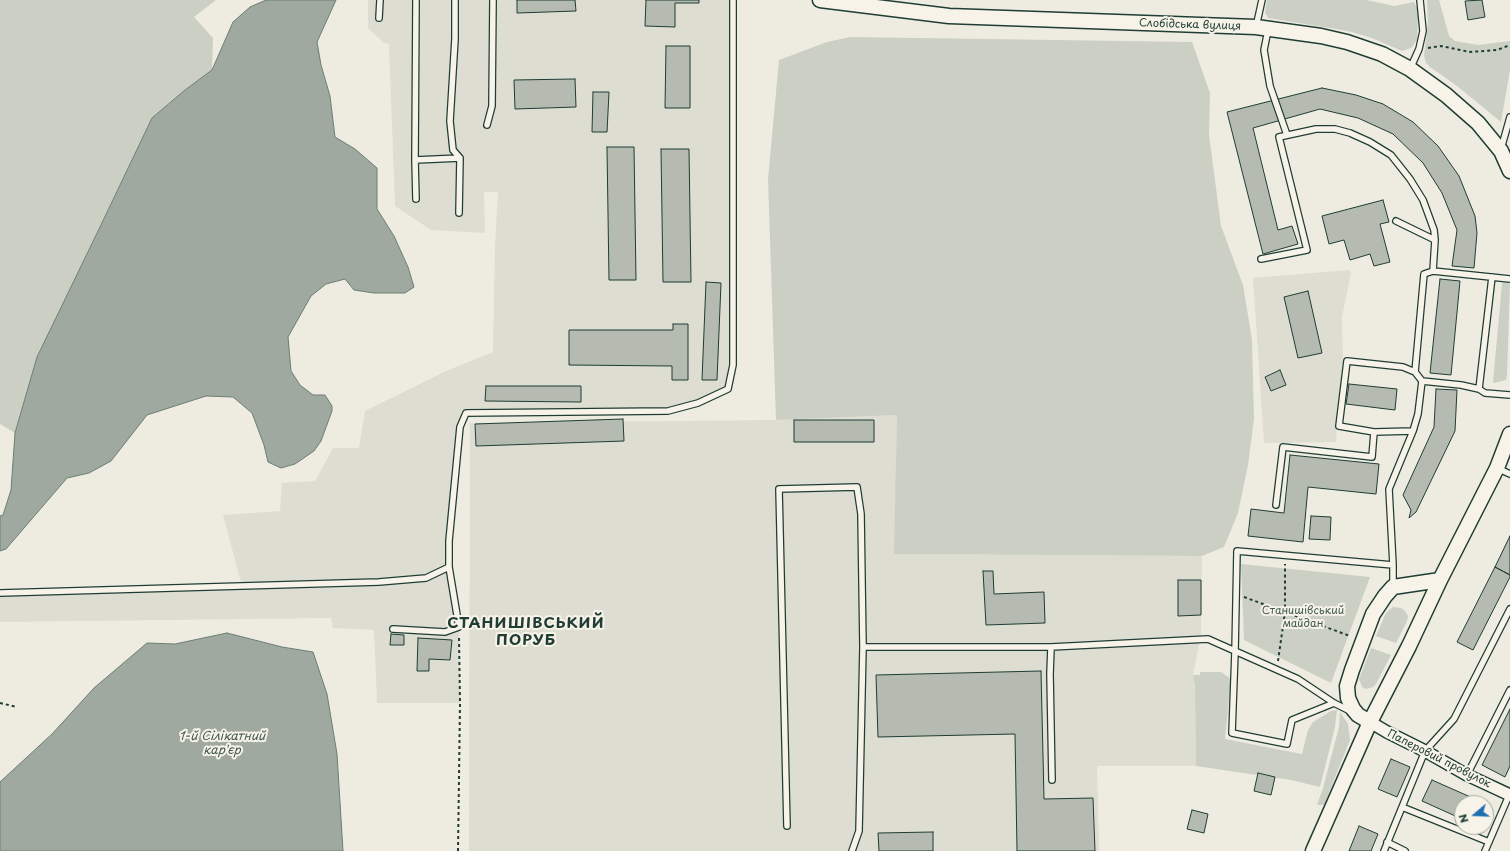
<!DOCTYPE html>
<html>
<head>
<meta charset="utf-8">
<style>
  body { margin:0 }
  #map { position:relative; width:1510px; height:851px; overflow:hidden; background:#eeece1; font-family:"Playpen Sans",sans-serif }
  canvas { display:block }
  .north { position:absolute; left:1454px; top:795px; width:40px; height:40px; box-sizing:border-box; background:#f7f3e8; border:1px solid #a1aaa0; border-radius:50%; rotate:251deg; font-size:11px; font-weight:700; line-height:16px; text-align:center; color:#1f3d34 }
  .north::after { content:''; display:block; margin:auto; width:14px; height:18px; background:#1f6fb2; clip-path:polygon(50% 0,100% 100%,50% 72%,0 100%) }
</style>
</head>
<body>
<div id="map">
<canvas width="1510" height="851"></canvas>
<div class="north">N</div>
</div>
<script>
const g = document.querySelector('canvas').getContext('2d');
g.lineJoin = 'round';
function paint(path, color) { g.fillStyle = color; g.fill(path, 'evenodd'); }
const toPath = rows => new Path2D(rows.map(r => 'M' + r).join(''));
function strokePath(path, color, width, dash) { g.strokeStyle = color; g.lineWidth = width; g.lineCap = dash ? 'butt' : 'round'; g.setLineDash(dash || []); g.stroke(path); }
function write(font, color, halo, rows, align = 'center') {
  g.font = font + ' "Playpen Sans",sans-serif'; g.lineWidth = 4; g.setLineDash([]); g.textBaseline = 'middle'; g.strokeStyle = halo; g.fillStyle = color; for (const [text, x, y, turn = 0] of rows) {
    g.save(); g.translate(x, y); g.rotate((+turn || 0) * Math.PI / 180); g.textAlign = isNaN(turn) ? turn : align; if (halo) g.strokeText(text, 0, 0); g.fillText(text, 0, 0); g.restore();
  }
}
const built = toPath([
  [368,0,733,0,733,365,728,389,668,411,466,413,460,427,449,567,459,627,460,703,377,703,374,630,333,628,331,618,0,622,0,592,242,586,223,515,280,511,282,483,315,481,333,448,359,448,365,411,446,371,493,352,495,246,498,192,484,192,485,233,431,230,395,206,389,44,384,43,368,28],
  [1349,270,1351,272,1342,317,1343,362,1338,403,1336,442,1264,443,1253,278],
  [897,415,895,554,1202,556,1201,634,1193,675,1195,687,1196,766,1097,766,1099,851,469,851,470,423,776,420]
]);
const green = toPath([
  [0,0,216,0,194,17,213,38,212,70,185,90,152,118,37,357,15,433,0,424],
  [1267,0,1367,0,1394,6,1414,2,1417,8,1418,16,1417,40,1411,48,1402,51,1372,38,1348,31,1268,18,1265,12],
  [1427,0,1439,0,1449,36,1455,41,1478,45,1510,41,1510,70,1501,122,1457,86,1430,67,1426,63,1424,56,1428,21],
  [850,37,1192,42,1210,93,1209,135,1221,226,1243,285,1252,340,1254,419,1248,465,1238,513,1224,547,1202,556,894,554,897,415,776,420,768,179,779,60,827,42],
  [1507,282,1510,284,1507,375,1506,380,1494,383,1493,382,1502,283],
  [1241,564,1370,577,1331,683,1244,640],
  [1393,607,1401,608,1404,610,1408,616,1407,621,1396,643,1376,636,1386,613],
  [1371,648,1391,655,1376,684,1373,687,1366,689,1362,687,1359,679],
  [1200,672,1221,672,1231,679,1225,739,1302,754,1308,730,1313,722,1331,711,1337,710,1335,727,1320,787,1291,780,1196,766,1195,687,1193,675,1200,675],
  [1340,712,1348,724,1350,740,1324,805,1317,805,1323,788,1339,727]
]);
const water = toPath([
  [266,0,336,0,317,42,321,65,330,96,335,137,355,149,377,168,377,209,394,236,408,267,414,287,405,293,374,293,354,290,345,279,326,284,311,296,288,337,291,371,300,385,313,395,325,395,332,406,332,411,321,441,314,451,295,464,281,468,268,462,264,445,252,413,233,397,206,396,147,415,111,461,89,473,67,478,6,549,0,551,0,516,3,515,11,490,15,433,37,357,99,229,152,118,185,90,212,70,233,22,250,7,266,0],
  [227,633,282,647,313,652,327,694,337,754,343,851,0,851,0,782,52,734,94,688,147,643,175,644,227,633]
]);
const building = toPath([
  [517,0,575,0,576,11,517,13,517,0],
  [646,0,699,0,699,3,675,3,675,27,645,26,646,0],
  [1482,0,1485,17,1468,20,1465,1,1482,0],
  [666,46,690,46,690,108,665,108,666,46],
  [575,79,576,107,515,109,514,80,575,79],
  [1322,88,1356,95,1383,104,1413,122,1438,146,1459,176,1475,216,1477,233,1474,268,1452,266,1457,230,1442,193,1423,163,1393,134,1358,118,1320,109,1253,128,1278,230,1292,226,1298,244,1263,254,1227,112,1322,88],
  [593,92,609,92,607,132,592,132,593,92],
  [607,147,634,147,636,280,609,280,607,147],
  [661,149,689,149,691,282,663,282,661,149],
  [1383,200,1389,222,1380,224,1390,262,1374,266,1370,254,1350,260,1344,240,1329,244,1322,216,1383,200],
  [1440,279,1460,281,1451,375,1430,373,1440,279],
  [706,282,721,283,717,380,702,380,706,282],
  [1308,291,1322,353,1298,358,1284,297,1308,291],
  [673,324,688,324,688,380,672,380,672,366,569,365,569,330,673,330,673,324],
  [1280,370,1286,385,1271,391,1265,377,1280,370],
  [1349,384,1397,389,1395,410,1346,404,1349,384],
  [486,386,581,386,581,402,485,401,486,386],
  [1436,389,1457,390,1455,431,1416,512,1409,518,1411,510,1403,495,1434,427,1436,389],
  [623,419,624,441,476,446,475,424,623,419],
  [794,420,874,420,874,442,794,442,794,420],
  [1290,455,1379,464,1376,494,1308,487,1303,542,1248,536,1251,509,1284,513,1290,455],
  [1311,516,1331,517,1330,540,1309,539,1311,516],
  [1510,536,1510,575,1495,567,1510,536],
  [1495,567,1510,575,1510,577,1473,650,1457,642,1495,567],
  [983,571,993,571,994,594,1044,592,1045,623,986,625,983,571],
  [1178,580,1201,580,1201,615,1178,616,1178,580],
  [391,634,404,635,404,645,390,645,391,634],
  [418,638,452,640,450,660,429,659,429,671,417,671,418,638],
  [1041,671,1044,799,1093,798,1095,851,1017,851,1015,734,878,737,876,675,1041,671],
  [1510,709,1510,766,1505,777,1482,765,1510,709],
  [1391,759,1410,767,1397,797,1378,789,1391,759],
  [1258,773,1275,777,1271,795,1254,791,1258,773],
  [1432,780,1484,803,1462,803,1462,819,1422,801,1432,780],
  [1192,810,1208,814,1204,833,1187,829,1192,810],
  [1359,826,1378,834,1371,851,1349,851,1359,826],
  [933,832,933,851,879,851,878,833,933,832]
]);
const path = toPath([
  [1428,48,1441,46,1470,52,1497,50,1510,45],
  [1244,597,1350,636],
  [1278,661,1285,612,1285,564],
  [0,703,17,707],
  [458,851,460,703,459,636]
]);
const service = toPath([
  [455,0,455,39,450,121,453,150,460,158,459,213],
  [379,18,380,0],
  [1256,27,1262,0],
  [1268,30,1264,50,1270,86,1287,135],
  [1410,69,1419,49,1423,31,1420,0],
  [487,125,492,106,493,0],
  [1501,149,1510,117],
  [415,160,416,0],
  [416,199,415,160,460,158],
  [1396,221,1435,240],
  [1261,259,1307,250,1279,137,1316,129,1335,129,1350,133,1370,142,1391,155,1410,179,1423,200,1434,230,1435,240,1433,271],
  [1415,372,1424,274,1433,271,1510,279],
  [1422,381,1461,385,1479,389,1485,393,1510,395],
  [1479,389,1492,277],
  [1374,432,1339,426,1347,361,1403,367,1415,372,1422,381,1418,414,1413,431],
  [1497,468,1510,474],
  [1276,505,1283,447,1372,457,1374,432,1413,431,1389,489,1393,565,1237,551,1235,652,1232,733,1287,744,1292,720,1334,703],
  [1393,587,1393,565],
  [0,593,379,582,426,578,449,567],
  [393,629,445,632,459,627,449,567,449,541,460,427,466,413,668,411,698,403,728,389,733,365,733,0],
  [1467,775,1510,690],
  [1052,780,1050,674,1051,647,1208,639,1298,679,1334,703,1350,711],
  [1402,807,1489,842],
  [787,826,779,489,857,487,861,514,863,647,1051,647],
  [1387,842,1405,851],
  [852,851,859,831,863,647],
  [1384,851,1425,751,1454,719,1510,609],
  [1485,851,1510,793]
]);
const minor = toPath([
  [1370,722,1387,732,1425,751,1467,775,1510,795]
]);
const tertiary = toPath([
  [820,0,949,16,1256,27,1321,36,1347,42,1382,54,1410,69,1446,95,1478,123,1501,151,1510,171],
  [1370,722,1358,715,1353,709,1348,698,1347,686,1352,670,1373,614,1385,596,1393,587,1440,580],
  [1313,851,1370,722,1409,646,1440,580,1497,468,1510,434]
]);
const streetNames = [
  ["Слобідська вулиця",1190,25,2],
  ["Паперовий провулок",1439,759,27]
];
const parkNames = [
  ["Станишівський",1303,611],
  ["майдан",1303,624]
];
const waterNames = [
  ["1-й Сілікатний",222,737],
  ["кар'єр",222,751]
];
const districtNames = [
  ["СТАНИШІВСЬКИЙ",526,624],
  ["ПОРУБ",526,641]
];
paint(built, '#ddddd2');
paint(green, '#cccfc4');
paint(water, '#9fa99f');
strokePath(water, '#6c7e74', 1);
paint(building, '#b5bbb0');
strokePath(building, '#1f3d34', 1);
strokePath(service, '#1f3d34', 8);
strokePath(minor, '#1f3d34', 14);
strokePath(tertiary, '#1f3d34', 17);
strokePath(path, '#1f3d34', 2, [3, 3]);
strokePath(service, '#f7f3e8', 5.5);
strokePath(minor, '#f7f3e8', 11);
strokePath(tertiary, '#f7f3e8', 14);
write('11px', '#1f3d34', '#f7f3e8', streetNames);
write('11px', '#425a51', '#f7f3e8', parkNames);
write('italic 12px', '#3f584f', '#f7f3e8', waterNames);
g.letterSpacing = '1px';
write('bold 15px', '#1f3d34', '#f7f3e8', districtNames);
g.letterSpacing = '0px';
</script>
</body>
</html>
